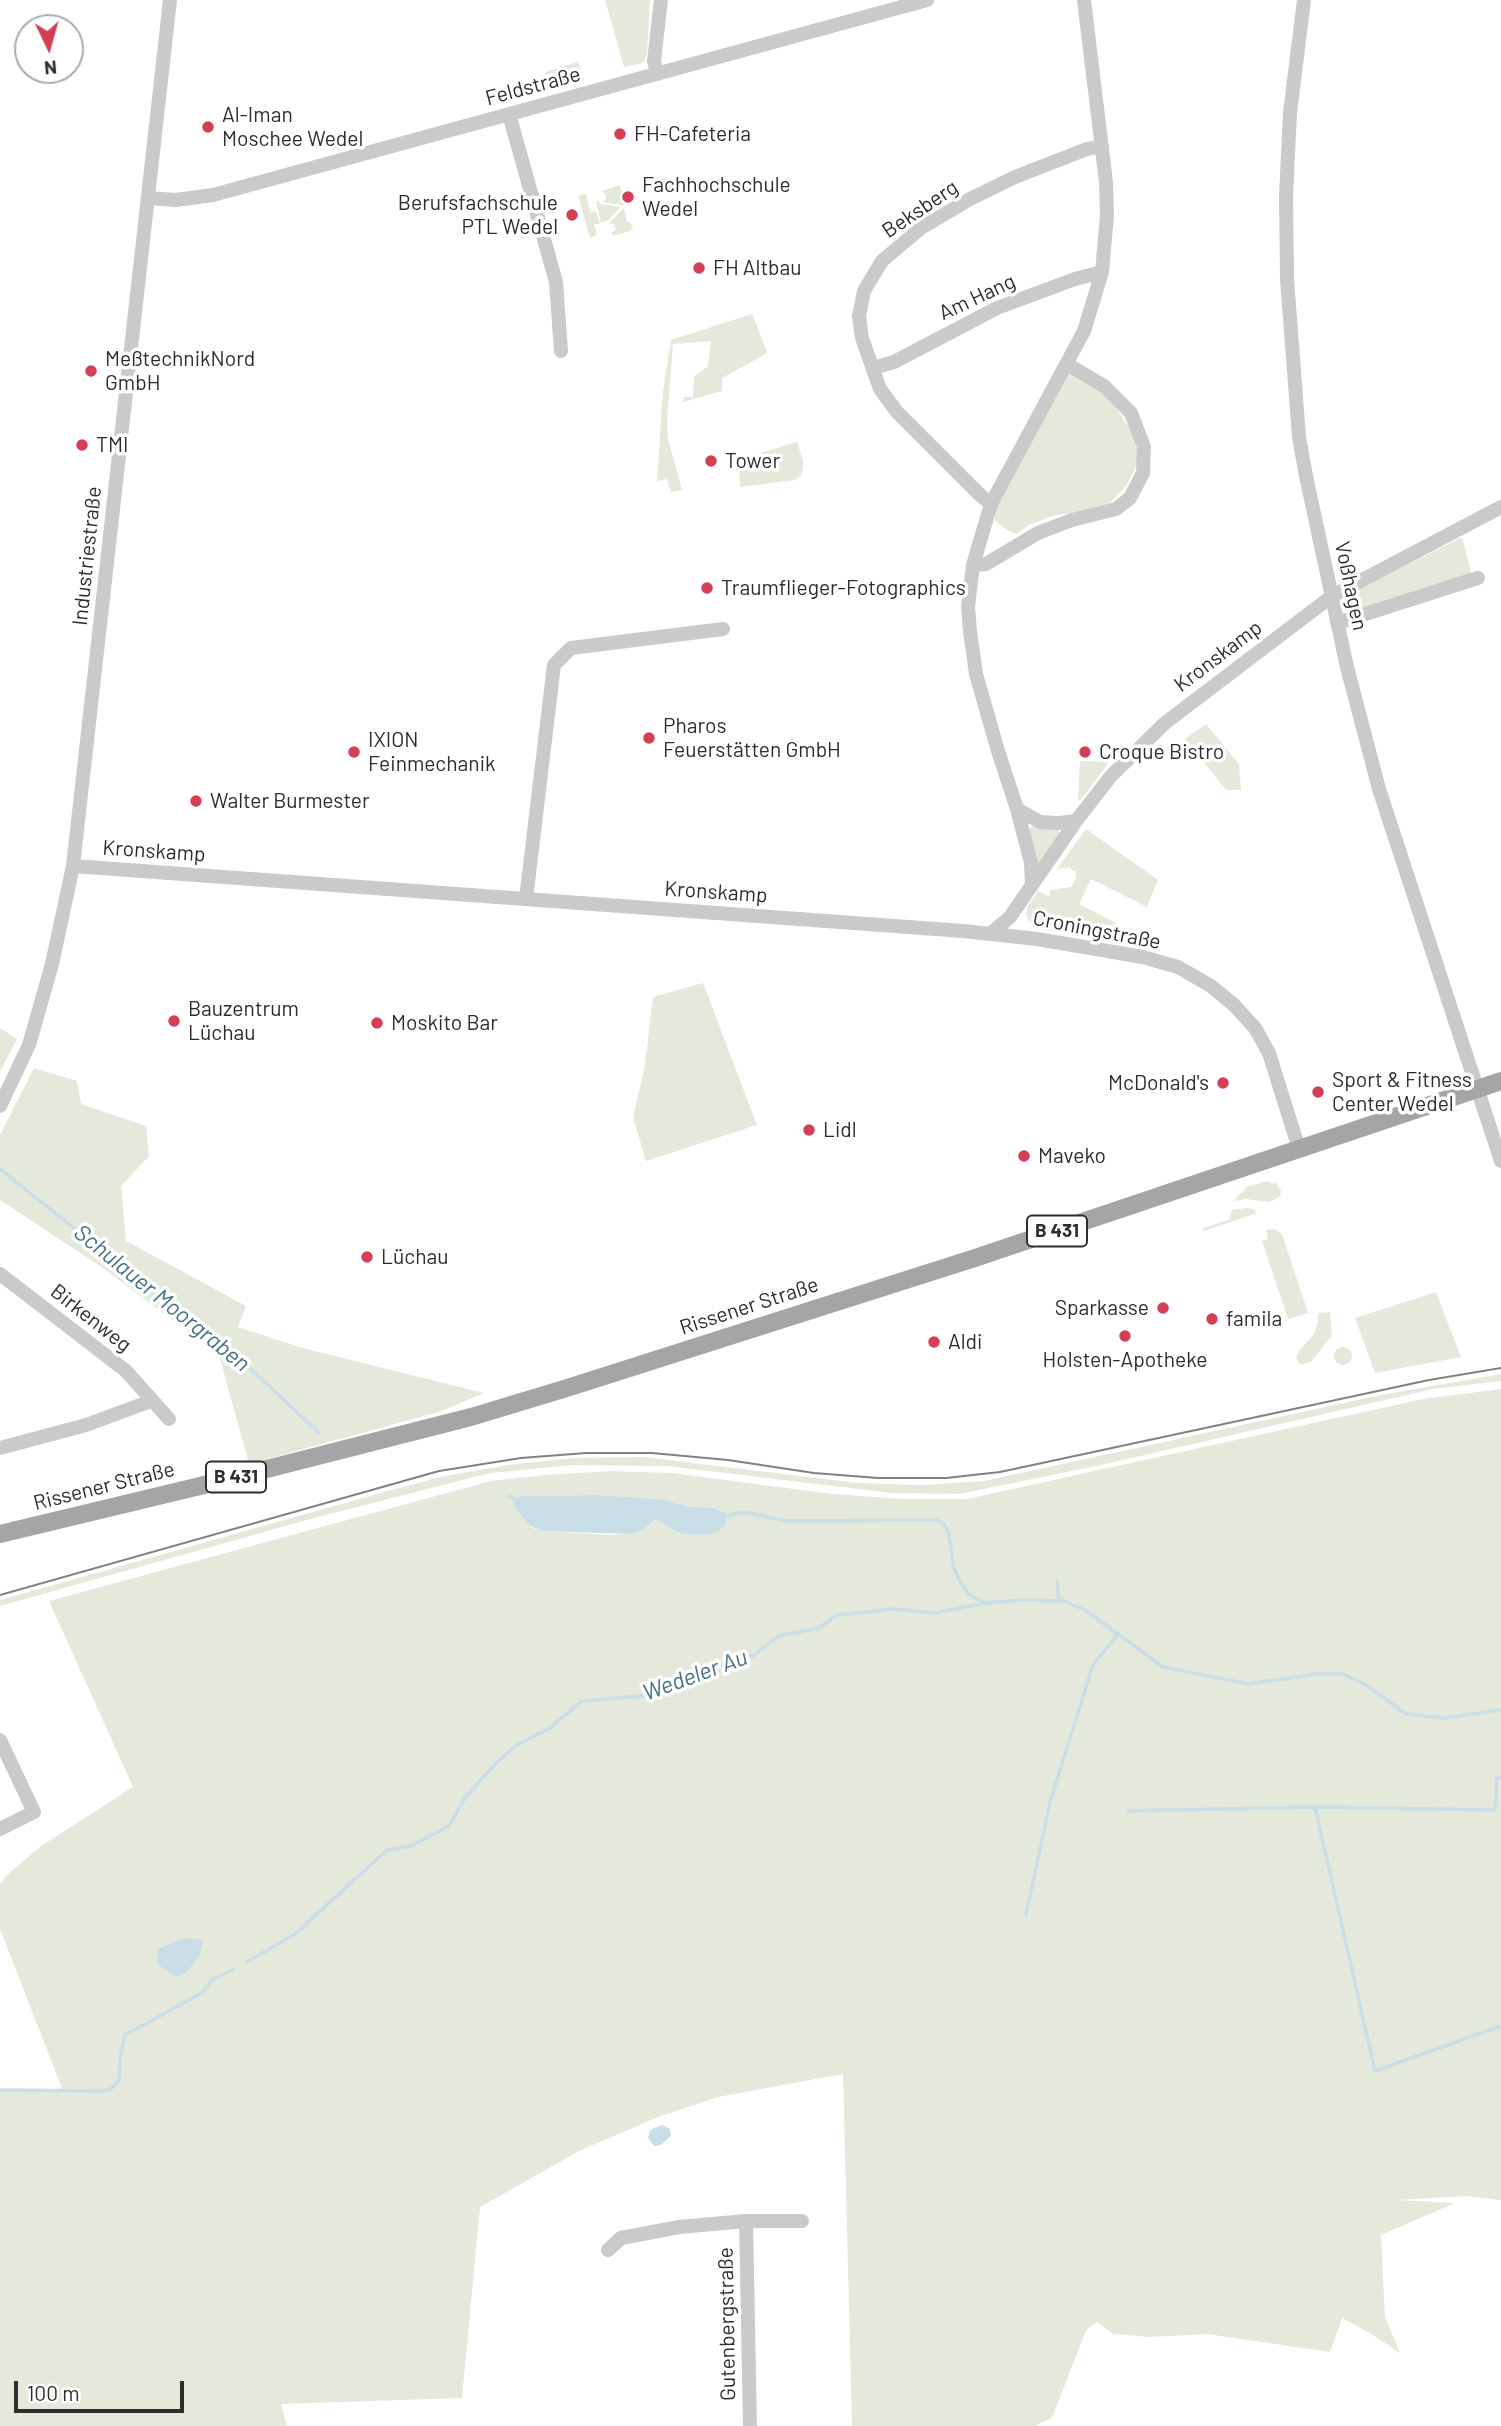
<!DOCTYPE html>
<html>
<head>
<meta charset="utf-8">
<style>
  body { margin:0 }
  #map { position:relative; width:1501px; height:2426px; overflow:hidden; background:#fff; font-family:Barlow,sans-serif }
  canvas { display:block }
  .north { position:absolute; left:14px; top:14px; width:70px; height:70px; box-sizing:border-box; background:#fff; border:2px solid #ababab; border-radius:50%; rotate:175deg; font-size:19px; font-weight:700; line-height:28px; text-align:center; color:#2d2d2d }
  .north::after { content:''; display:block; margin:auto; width:24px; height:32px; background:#d34055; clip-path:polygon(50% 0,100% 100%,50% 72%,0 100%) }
  .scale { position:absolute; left:14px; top:2381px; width:170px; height:32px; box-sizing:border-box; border:4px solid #2d2d2d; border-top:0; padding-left:9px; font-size:21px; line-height:24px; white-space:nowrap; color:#2d2d2d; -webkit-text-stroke:5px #fff; paint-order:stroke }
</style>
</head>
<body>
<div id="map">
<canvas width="1501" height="2426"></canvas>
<div class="north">N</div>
<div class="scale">100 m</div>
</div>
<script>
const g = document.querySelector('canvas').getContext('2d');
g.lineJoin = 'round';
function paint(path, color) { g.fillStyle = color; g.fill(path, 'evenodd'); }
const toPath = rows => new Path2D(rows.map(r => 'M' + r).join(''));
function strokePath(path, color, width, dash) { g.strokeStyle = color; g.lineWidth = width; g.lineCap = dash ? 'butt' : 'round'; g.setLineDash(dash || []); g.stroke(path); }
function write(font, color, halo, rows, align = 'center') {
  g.font = font + ' Barlow,sans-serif'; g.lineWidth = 7; g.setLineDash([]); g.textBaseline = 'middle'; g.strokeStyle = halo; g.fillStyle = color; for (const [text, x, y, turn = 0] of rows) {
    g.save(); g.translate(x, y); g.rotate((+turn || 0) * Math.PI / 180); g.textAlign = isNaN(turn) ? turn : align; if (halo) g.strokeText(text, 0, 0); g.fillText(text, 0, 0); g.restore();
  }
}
const green = toPath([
  [605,0,650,0,647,53,643,63,624,67],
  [578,62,584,80,550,90,545,72],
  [619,185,621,190,629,193,632,203,622,205,602,202,606,199,606,195,602,191],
  [586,193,590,212,596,211,600,223,594,225,597,235,590,238,578,196],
  [599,201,600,204,620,207,609,220,601,223,596,202],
  [632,205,624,209,627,222,630,222,633,230,613,236,612,232,616,230,614,224,609,223,624,208],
  [752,314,767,352,764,355,722,378,722,391,683,402,684,397,693,397,694,377,708,366,711,341,673,344,667,422,668,439,682,490,671,492,667,479,657,481,663,391,671,340],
  [1070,372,1094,385,1114,405,1134,435,1139,461,1126,486,1110,503,1086,511,1055,515,1029,525,1016,534,1007,530,995,521,995,511],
  [797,442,803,460,803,468,801,475,795,480,740,487,739,467,741,460,747,457],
  [1462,537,1472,576,1346,619,1349,594],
  [1206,724,1239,764,1241,790,1226,790,1185,739],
  [1080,761,1107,762,1107,765,1080,801,1078,799],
  [1034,824,1057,828,1061,835,1038,867,1029,830],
  [1086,829,1158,880,1147,907,1091,879,1079,904,1118,924,1118,935,1075,926,1073,935,1035,927,1029,921,1026,913,1028,906,1038,891,1050,897,1050,890,1071,887,1076,878,1075,871,1072,871,1070,867,1057,869],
  [703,983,757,1125,646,1161,633,1117,645,1065,653,997],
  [0,1028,17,1039,0,1072],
  [34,1068,77,1081,81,1104,146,1126,149,1156,121,1186,126,1241,246,1306,238,1327,299,1347,484,1393,442,1411,249,1464,219,1355,103,1268,0,1200,0,1135],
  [1267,1181,1274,1184,1275,1181,1281,1191,1280,1196,1274,1200,1268,1202,1246,1199,1233,1201,1247,1187],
  [1247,1208,1253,1209,1257,1213,1204,1231,1203,1228,1229,1220,1232,1210],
  [1274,1229,1282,1234,1308,1313,1288,1319,1262,1241,1268,1239,1266,1230],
  [1436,1292,1461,1357,1375,1373,1355,1318],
  [1330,1312,1332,1335,1311,1362,1300,1365,1296,1357,1299,1351,1314,1334,1318,1322,1318,1313],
  '1334 1356a9 9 0 1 1 18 0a9 9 0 1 1-18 0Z',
  [1501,1374,1501,1381,1433,1389,1101,1465,959,1494,892,1493,667,1466,573,1465,490,1473,314,1518,0,1606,0,1600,384,1492,440,1477,508,1465,573,1458,644,1457,857,1483,921,1485,984,1481,1381,1395],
  [1501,1389,1501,2200,1466,2196,1398,2200,1455,2203,1381,2235,1385,2317,1400,2353,1370,2333,1342,2318,1330,2352,1207,2334,1150,2337,1113,2334,1097,2322,1086,2330,1052,2418,1034,2426,852,2426,843,2074,718,2097,658,2117,581,2150,480,2207,462,2398,281,2404,287,2426,0,2426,0,2090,63,2091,0,1929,0,1884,7,1875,41,1846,133,1787,49,1601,491,1481,546,1475,610,1471,672,1473,832,1494,903,1499,967,1499,1423,1399],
  [599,1495,660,1499,689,1507,721,1511,706,1535,681,1534,655,1519,630,1534,613,1535,542,1531,533,1528,516,1509,523,1496]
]);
const water = toPath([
  [599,1495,660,1499,689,1507,713,1508,725,1513,726,1522,724,1526,715,1533,706,1535,681,1534,655,1519,641,1531,630,1534,542,1531,529,1525,516,1509,514,1504,519,1497,522,1496],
  [185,1938,203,1940,200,1955,186,1973,176,1977,157,1964,158,1949],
  [662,2125,670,2129,671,2136,661,2145,654,2146,648,2138,650,2130]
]);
const stream = toPath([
  [0,1169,251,1369,319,1433],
  [509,1496,516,1500],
  [726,1516,739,1513,749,1513,786,1521,936,1520,943,1523,948,1530,954,1568,960,1582,970,1595,986,1603],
  [1057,1581,1059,1600],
  [1315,1807,1375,2071,1501,2026],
  [1128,1811,1315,1807,1495,1810,1497,1777,1501,1778],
  [1026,1915,1050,1802,1093,1665,1118,1634],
  [247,1962,295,1934,387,1850,411,1846,449,1826,465,1798,496,1763,517,1745,550,1728,582,1701,642,1696,669,1688,733,1659,753,1656,778,1636,819,1628,837,1615,894,1609,934,1613,986,1603,1022,1600,1064,1601,1085,1610,1163,1667,1249,1684,1316,1674,1343,1674,1366,1685,1406,1714,1444,1718,1501,1710],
  [0,2090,103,2091,111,2089,119,2080,120,2059,125,2035,202,1993,213,1979,233,1970]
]);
const minor = toPath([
  [1304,0,1290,113,1286,196,1287,279,1299,437,1306,476,1347,667,1379,789,1501,1161],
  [657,74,654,61,661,0],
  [509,114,556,282,561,351],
  [148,198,176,200,213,195,927,0],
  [873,368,894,362,997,308,1075,279,1102,272],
  [991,504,979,494,897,412,880,389,862,338,859,316,864,291,882,261,921,228,970,199,1015,177,1087,149,1102,146],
  [973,565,986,564,1038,533,1072,520,1116,509,1130,498,1143,473,1144,447,1131,413,1104,386,1067,364],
  [1337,623,1478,578],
  [1017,809,1040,822,1058,823,1076,821],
  [73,866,963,931,1037,939,1143,957,1178,967,1211,986,1234,1005,1255,1028,1269,1053,1299,1149],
  [1032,884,1031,863,1017,809,998,751,976,674,970,631,968,607,973,565,991,504,1084,331,1102,272,1107,216,1106,182,1084,0],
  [526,899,554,665,571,648,723,629],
  [990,934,1010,917,1076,821,1111,776,1165,723,1332,596,1501,507],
  [0,1106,29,1045,52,964,73,866,170,0],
  [0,1274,126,1371,169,1419],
  [0,1448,86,1425,151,1401],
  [0,1740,34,1812,0,1829],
  [746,2221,802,2221],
  [608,2250,621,2238,679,2227,746,2221,750,2426]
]);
const major = toPath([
  [0,1534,200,1486,471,1417,567,1388,975,1258,1501,1081]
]);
const tram = toPath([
  [0,1595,439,1471,521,1458,586,1453,652,1453,728,1460,814,1473,878,1478,946,1478,1000,1472,1429,1380,1501,1368]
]);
const markers = [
  [208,127,7,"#d34055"],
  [620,134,7,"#d34055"],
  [628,197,7,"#d34055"],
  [572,215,7,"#d34055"],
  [699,268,7,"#d34055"],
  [91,371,7,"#d34055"],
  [82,445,7,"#d34055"],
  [711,461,7,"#d34055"],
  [707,588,7,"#d34055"],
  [649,738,7,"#d34055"],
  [354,752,7,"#d34055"],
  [1085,752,7,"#d34055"],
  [196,801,7,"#d34055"],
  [174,1021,7,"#d34055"],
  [377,1023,7,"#d34055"],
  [1223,1083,7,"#d34055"],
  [1318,1092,7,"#d34055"],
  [809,1130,7,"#d34055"],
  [1024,1156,7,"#d34055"],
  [367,1257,7,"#d34055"],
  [1163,1308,7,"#d34055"],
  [1212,1319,7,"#d34055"],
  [1125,1336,7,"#d34055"],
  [934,1342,7,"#d34055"]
];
const shields = [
  [1057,1231,60],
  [236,1477,60]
];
const shieldNames = [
  ["B 431",1057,1231],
  ["B 431",236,1477]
];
const streetNames = [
  ["Feldstraße",533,86,-15],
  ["Beksberg",920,209,-34],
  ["Am Hang",977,297,-25],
  ["Industriestraße",87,556,-84],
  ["Voßhagen",1351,586,78],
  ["Kronskamp",1218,656,-37],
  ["Kronskamp",154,851,4],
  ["Kronskamp",716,892,4],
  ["Croningstraße",1097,930,11],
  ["Rissener Straße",749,1306,-18],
  ["Birkenweg",91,1318,38],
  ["Rissener Straße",104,1486,-14],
  ["Gutenbergstraße",727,2324,-91]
];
const poiNames = [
  ["Al-Iman",222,115],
  ["Moschee Wedel",222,139],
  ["FH-Cafeteria",634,134],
  ["Fachhochschule",642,185],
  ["Wedel",642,209],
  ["Berufsfachschule",558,203,"right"],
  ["PTL Wedel",558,227,"right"],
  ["FH Altbau",713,268],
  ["MeßtechnikNord",105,359],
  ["GmbH",105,383],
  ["TMI",96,445],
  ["Tower",725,461],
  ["Traumflieger-Fotographics",721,588],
  ["Pharos",663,726],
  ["Feuerstätten GmbH",663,750],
  ["IXION",368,740],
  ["Feinmechanik",368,764],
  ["Croque Bistro",1099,752],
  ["Walter Burmester",210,801],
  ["Bauzentrum",188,1009],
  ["Lüchau",188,1033],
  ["Moskito Bar",391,1023],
  ["Sport & Fitness",1332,1080],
  ["Center Wedel",1332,1104],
  ["McDonald's",1209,1083,"right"],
  ["Lidl",823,1130],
  ["Maveko",1038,1156],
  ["Lüchau",381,1257],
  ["Sparkasse",1149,1308,"right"],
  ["famila",1226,1319],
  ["Aldi",948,1342],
  ["Holsten-Apotheke",1125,1360,"center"]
];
const waterNames = [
  ["Schulauer Moorgraben",162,1298,39],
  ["Wedeler Au",695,1675,-20]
];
paint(green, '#e4e9db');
paint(water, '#c9dee7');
strokePath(stream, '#c9dee7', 3.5);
strokePath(minor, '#cacaca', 14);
strokePath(major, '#a5a5a5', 18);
strokePath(tram, '#828282', 2);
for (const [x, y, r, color] of markers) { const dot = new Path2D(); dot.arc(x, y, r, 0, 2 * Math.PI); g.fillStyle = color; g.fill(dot); strokePath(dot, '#fff', 2.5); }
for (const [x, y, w] of shields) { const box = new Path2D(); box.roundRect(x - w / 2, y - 15.5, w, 31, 5); g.fillStyle = '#fff'; g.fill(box); strokePath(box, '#2d2d2d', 2); }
write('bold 19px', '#2d2d2d', null, shieldNames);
write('21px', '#2d2d2d', '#fff', streetNames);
write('21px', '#2d2d2d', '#fff', poiNames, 'left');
write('italic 23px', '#437186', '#fff', waterNames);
</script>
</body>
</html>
